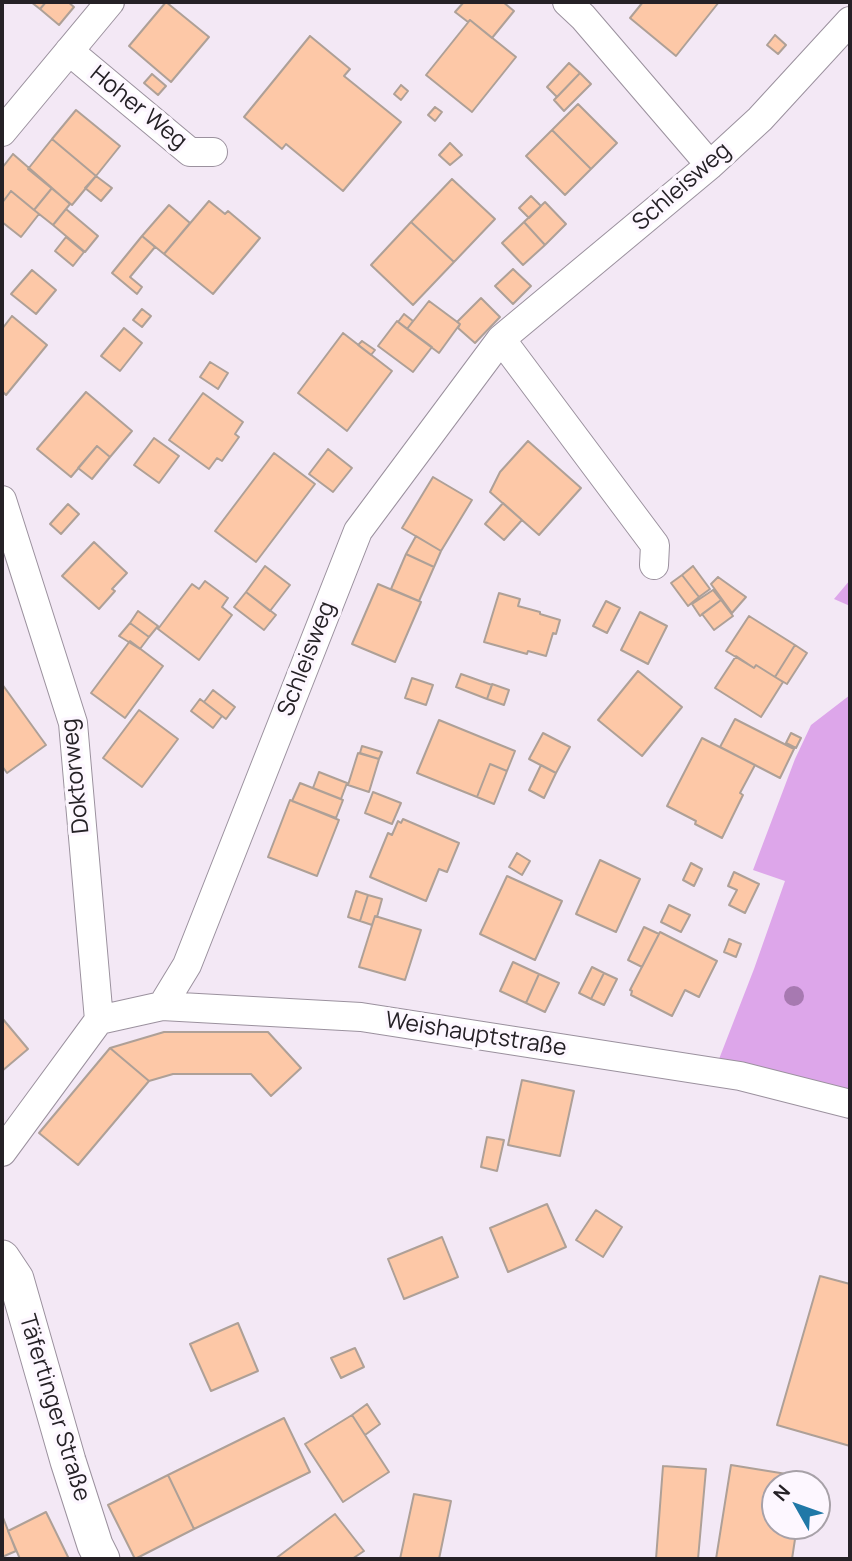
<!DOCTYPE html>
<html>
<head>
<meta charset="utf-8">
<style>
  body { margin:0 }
  #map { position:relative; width:852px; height:1561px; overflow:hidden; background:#f3e8f5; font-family:Manrope,sans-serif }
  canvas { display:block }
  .frame { position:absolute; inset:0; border:4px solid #252126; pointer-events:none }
  .north { position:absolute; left:761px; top:1470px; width:70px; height:70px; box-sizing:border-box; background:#fdf7ff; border:2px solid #a7a1a8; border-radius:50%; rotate:310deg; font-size:19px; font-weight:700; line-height:28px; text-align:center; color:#252126 }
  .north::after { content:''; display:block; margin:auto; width:24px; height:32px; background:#2078a7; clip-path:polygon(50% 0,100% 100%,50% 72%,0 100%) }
</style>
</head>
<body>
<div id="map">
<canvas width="852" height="1561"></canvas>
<div class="frame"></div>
<div class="north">N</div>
</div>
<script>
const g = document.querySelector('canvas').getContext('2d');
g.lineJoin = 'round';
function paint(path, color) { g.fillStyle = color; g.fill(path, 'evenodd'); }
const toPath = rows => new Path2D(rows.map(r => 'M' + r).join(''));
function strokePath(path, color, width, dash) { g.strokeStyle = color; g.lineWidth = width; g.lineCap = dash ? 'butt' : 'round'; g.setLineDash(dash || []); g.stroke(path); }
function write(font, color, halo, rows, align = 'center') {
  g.font = font + ' Manrope,sans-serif'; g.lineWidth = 7; g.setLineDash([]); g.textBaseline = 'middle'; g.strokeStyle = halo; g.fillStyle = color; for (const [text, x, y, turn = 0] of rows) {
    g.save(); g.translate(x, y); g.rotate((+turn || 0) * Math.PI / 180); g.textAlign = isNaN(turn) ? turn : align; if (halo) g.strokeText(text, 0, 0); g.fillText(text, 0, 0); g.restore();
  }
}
const green = toPath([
  [850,580,850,606,834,599],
  [850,695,850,1104,714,1072,754,969,785,881,753,870,795,759,811,725]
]);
const building = toPath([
  [31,2,46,2,40,9,31,2],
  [46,2,68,2,74,7,59,25,40,9,46,2],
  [166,2,209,37,171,82,129,46,166,2],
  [464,2,503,2,514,11,492,38,470,20,468,22,455,12,464,2],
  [643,2,719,2,676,56,630,18,643,2],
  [470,20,516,57,472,112,426,75,470,20],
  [775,35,786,45,778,54,767,45,775,35],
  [310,36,350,69,344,76,401,122,343,191,286,144,282,149,244,117,310,36],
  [569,63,580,73,557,97,547,87,569,63],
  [580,73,591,84,564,111,554,100,580,73],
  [152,74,166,86,158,95,144,83,152,74],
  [401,85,408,91,401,100,394,94,401,85],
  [578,104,617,143,591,169,552,130,578,104],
  [435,107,442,112,435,121,428,115,435,107],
  [76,110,120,146,96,176,52,139,76,110],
  [552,130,591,169,565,195,526,156,552,130],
  [52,139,96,176,72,205,28,169,52,139],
  [450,143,462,155,450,165,439,155,450,143],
  [13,154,52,188,34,210,11,191,2,203,2,168,13,154],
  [96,176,112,188,101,201,85,188,96,176],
  [452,179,495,219,454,262,411,222,452,179],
  [52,188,70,204,53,225,34,210,52,188],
  [11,191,39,214,21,237,2,222,2,203,11,191],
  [531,196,541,206,529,218,519,208,531,196],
  [209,201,225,214,228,211,260,238,213,294,164,254,209,201],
  [545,202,566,224,545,245,524,222,545,202],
  [169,205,190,223,164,254,142,236,169,205],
  [66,209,98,236,85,252,53,225,66,209],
  [411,222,454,262,413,305,371,265,411,222],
  [524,222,545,245,523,265,502,243,524,222],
  [142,236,155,247,130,277,142,287,137,294,112,273,142,236],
  [66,237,84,252,73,266,55,251,66,237],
  [513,269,531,286,513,304,495,286,513,269],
  [32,270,56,290,36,314,11,294,32,270],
  [481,298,500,317,475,343,458,328,460,324,457,322,481,298],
  [429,301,460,324,439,353,407,329,429,301],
  [142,309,151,316,142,327,133,320,142,309],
  [404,314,413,321,407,329,398,322,404,314],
  [12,316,47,345,6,395,2,391,2,329,12,316],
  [397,321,432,347,413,372,378,346,397,321],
  [124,328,142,343,120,371,101,356,124,328],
  [343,333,392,371,347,431,298,393,343,333],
  [362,341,375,350,371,355,358,345,362,341],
  [210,362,228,373,218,389,200,377,210,362],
  [86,392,132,431,110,457,97,446,71,477,37,449,86,392],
  [203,393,243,422,235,434,239,437,222,461,217,458,209,469,169,440,203,393],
  [154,438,179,456,159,483,134,465,154,438],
  [528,441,581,488,539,535,490,492,500,472,528,441],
  [97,446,110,457,92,479,78,468,97,446],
  [328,449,352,468,333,492,309,474,328,449],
  [274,453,315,484,256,562,215,531,274,453],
  [433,477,472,500,441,551,402,528,433,477],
  [503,503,522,520,504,540,485,524,503,503],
  [68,504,79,514,61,534,50,524,68,504],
  [416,536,441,551,434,567,406,554,416,536],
  [94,542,127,573,112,589,115,591,99,609,62,576,94,542],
  [406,554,434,567,419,601,391,589,406,554],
  [265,566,290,585,270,611,246,592,265,566],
  [693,566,710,589,699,597,682,575,693,566],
  [682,575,699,597,688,606,671,583,682,575],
  [718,577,746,597,732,613,711,584,718,577],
  [205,581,228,598,222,607,232,615,199,660,158,629,192,584,199,589,205,581],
  [378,584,421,602,395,662,352,644,378,584],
  [713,590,721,600,700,616,692,604,713,590],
  [246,592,276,615,264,630,234,607,246,592],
  [499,593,520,599,518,606,540,612,540,614,560,620,556,634,553,633,546,656,528,651,527,654,484,642,499,593],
  [721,600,733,616,714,630,702,614,721,600],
  [606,601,620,608,607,633,593,626,606,601],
  [138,611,158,626,149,637,130,623,138,611],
  [640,612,667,626,648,664,621,650,640,612],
  [749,616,795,645,775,677,756,665,754,668,726,651,749,616],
  [130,623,149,637,140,649,119,636,130,623],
  [130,641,163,666,125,718,91,693,130,641],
  [795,645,807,653,787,684,775,677,795,645],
  [736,656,754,668,756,665,783,682,761,717,715,688,736,656],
  [638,671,682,707,642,756,598,720,638,671],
  [461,674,492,685,487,699,456,687,461,674],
  [412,678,433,685,426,705,405,698,412,678],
  [2,684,46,745,7,773,2,766,2,684],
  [492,684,509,690,504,705,487,699,492,684],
  [213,690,235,707,226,719,204,702,213,690],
  [200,699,222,716,213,728,191,711,200,699],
  [139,710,178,739,142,787,103,758,139,710],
  [735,719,794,749,780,778,720,747,735,719],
  [439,720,515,751,507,771,490,764,477,797,417,773,439,720],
  [543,733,570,747,556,773,529,759,543,733],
  [791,733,801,738,796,748,786,743,791,733],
  [702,738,755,765,740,793,743,795,722,838,695,824,696,821,667,806,702,738],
  [362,746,382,752,379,759,360,753,362,746],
  [358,753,379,759,369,792,348,785,358,753],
  [490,764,507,771,494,804,477,797,490,764],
  [541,765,556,773,544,798,529,790,541,765],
  [319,772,347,783,341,799,313,788,319,772],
  [300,783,343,800,336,818,292,801,300,783],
  [373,792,401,803,392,824,365,813,373,792],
  [290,800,339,820,317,876,268,857,290,800],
  [403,819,459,843,447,872,439,869,426,901,370,877,388,833,392,835,398,821,401,823,403,819],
  [517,853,530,861,522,875,509,867,517,853],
  [600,860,640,879,616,932,576,914,600,860],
  [691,863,702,869,694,886,683,880,691,863],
  [734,872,759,884,745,913,729,905,737,890,728,886,734,872],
  [507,876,562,901,535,960,480,934,507,876],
  [356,891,368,895,360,921,348,917,356,891],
  [368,895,382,899,377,917,375,916,372,925,360,921,368,895],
  [669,905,690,915,681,932,661,922,669,905],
  [375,916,421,930,405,980,359,967,375,916],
  [644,927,659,934,642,967,628,960,644,927],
  [660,932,717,961,699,997,685,990,672,1016,631,995,632,991,630,990,660,932],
  [729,939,741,944,736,957,724,952,729,939],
  [513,962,539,974,526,1003,500,991,513,962],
  [592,967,604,973,591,999,579,993,592,967],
  [604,973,617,979,604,1005,591,999,604,973],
  [539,974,559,983,545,1012,526,1003,539,974],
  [2,1018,28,1049,2,1071,2,1018],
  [164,1032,268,1032,301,1068,271,1096,251,1074,173,1074,149,1081,110,1048,164,1032],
  [110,1048,149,1081,78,1165,39,1133,110,1048],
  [522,1080,574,1091,560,1156,508,1145,522,1080],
  [487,1137,504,1140,497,1171,481,1167,487,1137],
  [547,1204,566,1247,508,1272,490,1228,547,1204],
  [596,1210,622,1227,603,1257,576,1240,596,1210],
  [442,1237,458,1277,404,1299,388,1259,442,1237],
  [820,1276,850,1284,850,1446,777,1425,820,1276],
  [238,1323,258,1371,211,1391,190,1344,238,1323],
  [355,1348,364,1367,341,1378,331,1358,355,1348],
  [367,1404,380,1424,365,1435,352,1415,367,1404],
  [352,1415,389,1472,343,1502,305,1444,352,1415],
  [284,1418,310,1472,194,1529,168,1475,284,1418],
  [731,1465,805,1477,804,1484,775,1484,775,1526,797,1526,792,1559,716,1559,731,1465],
  [663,1466,706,1469,698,1559,656,1559,663,1466],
  [168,1475,194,1529,135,1559,108,1505,168,1475],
  [414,1494,451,1501,439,1559,400,1559,414,1494],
  [46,1512,69,1559,20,1559,8,1531,46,1512],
  [335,1514,364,1551,352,1559,275,1559,335,1514],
  [2,1515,16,1551,2,1557,2,1515]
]);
const minor = toPath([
  [567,2,583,17,710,165],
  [69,51,190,152,213,152],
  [2,132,110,2],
  [501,339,655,545,654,565],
  [2,500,73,723,99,1020],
  [162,1006,187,965,358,531,501,339,710,165,760,119,850,21],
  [99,1020,162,1006,361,1017,714,1072,740,1076,850,1104],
  [2,1152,99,1020]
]);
const tertiary = toPath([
  [2,1258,16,1279,68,1461,95,1545,102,1559]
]);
const trees = [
  [794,996]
];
const streetNames = [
  ["Hoher Weg",138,108,39],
  ["Schleisweg",682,187,-41],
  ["Schleisweg",307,659,-69],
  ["Doktorweg",76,776,-96],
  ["Weishauptstraße",476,1035,9],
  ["Täfertinger Straße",54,1408,73]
];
paint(green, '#dda6ea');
paint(building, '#fdc8a7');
strokePath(building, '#aea097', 2);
strokePath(minor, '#9b919e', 30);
strokePath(tertiary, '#9b919e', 37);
strokePath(minor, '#fff', 28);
strokePath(tertiary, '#fff', 35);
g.fillStyle = '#a779b1';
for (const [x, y] of trees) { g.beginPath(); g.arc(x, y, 10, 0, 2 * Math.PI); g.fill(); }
write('23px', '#252126', '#fdf7ff', streetNames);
</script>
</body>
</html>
